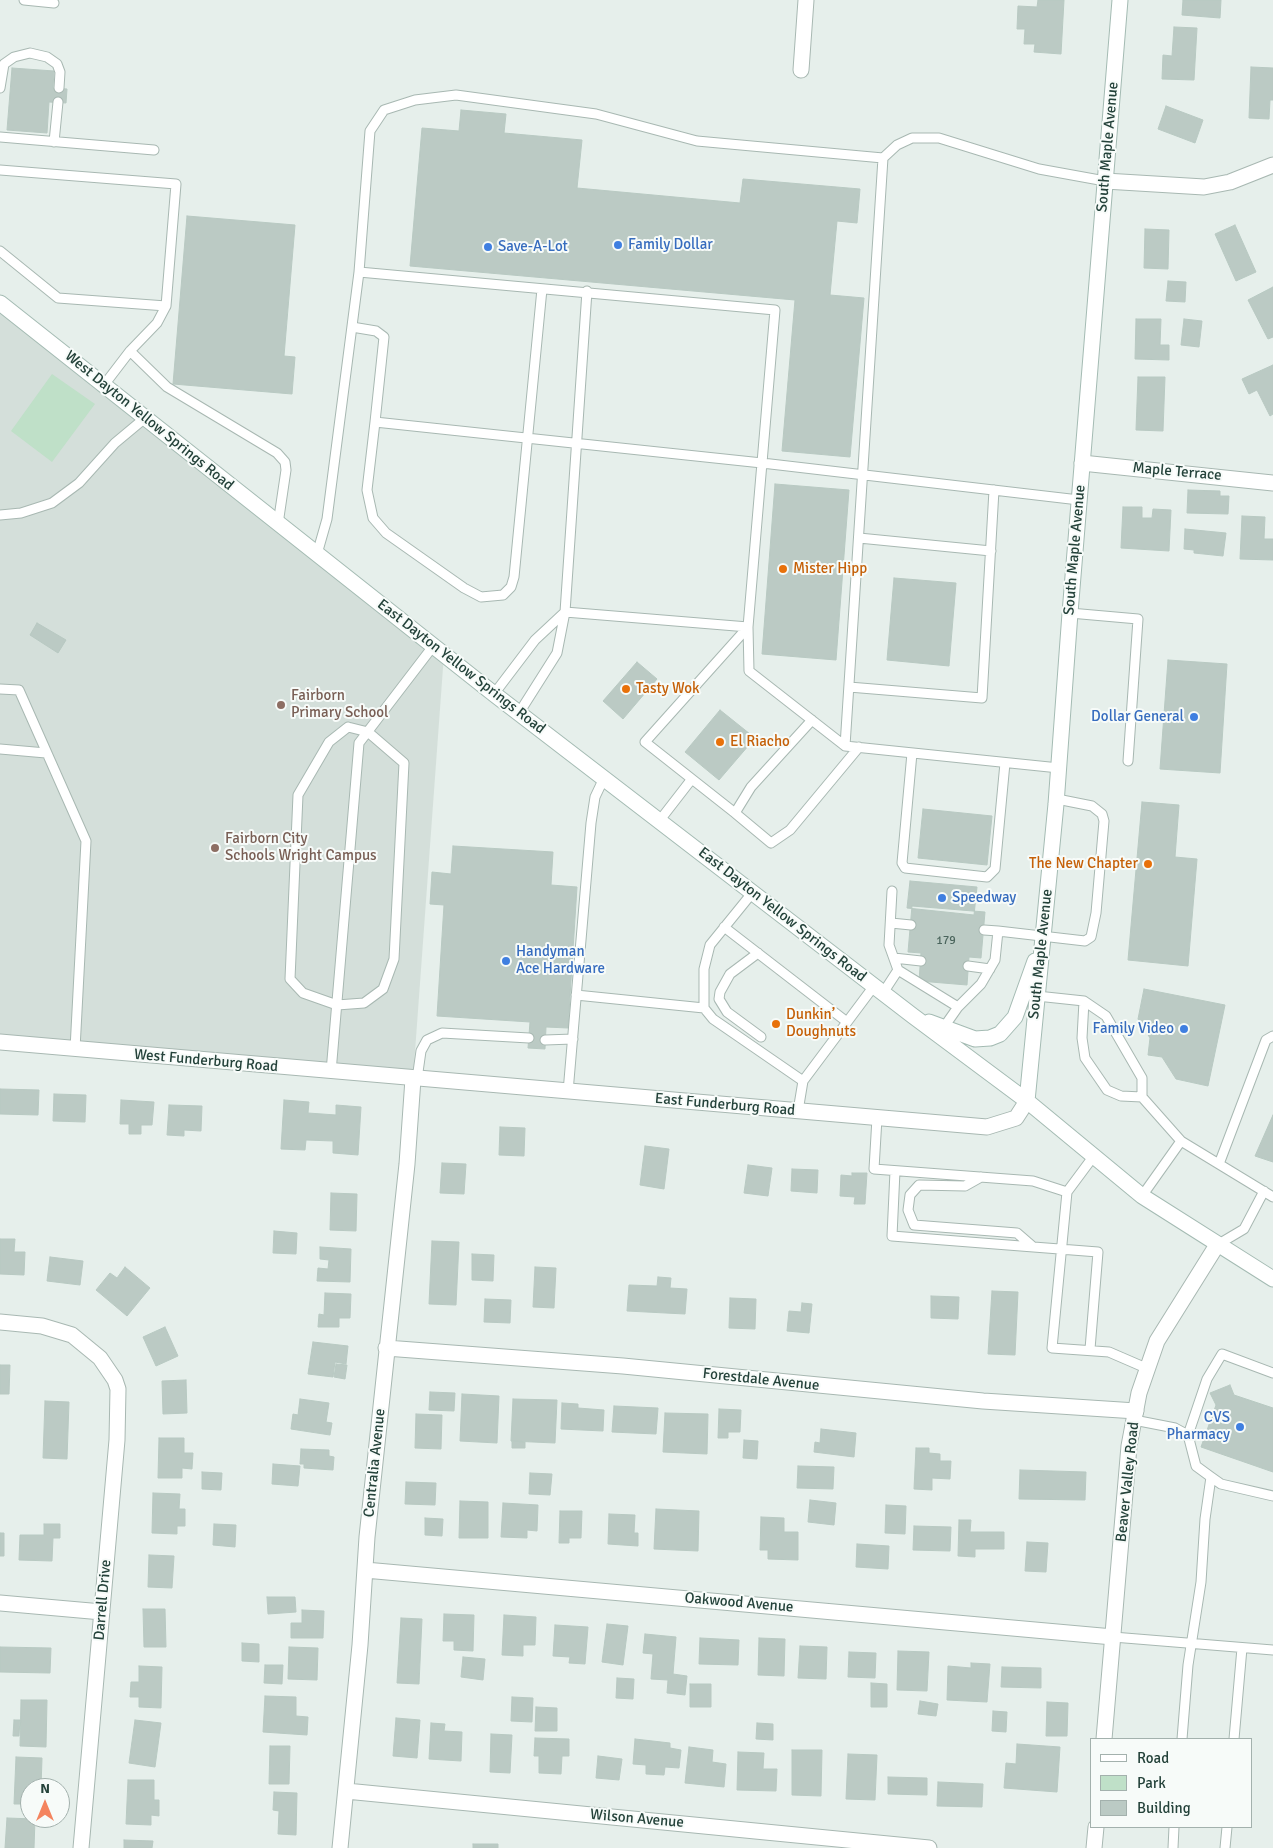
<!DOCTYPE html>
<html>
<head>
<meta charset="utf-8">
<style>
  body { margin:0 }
  #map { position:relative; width:1273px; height:1848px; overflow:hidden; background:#e6efeb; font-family:Signika,sans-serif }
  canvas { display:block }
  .legend { position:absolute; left:1090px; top:1738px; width:162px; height:90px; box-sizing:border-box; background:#f7fbf9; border:1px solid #a3b1ad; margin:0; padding:6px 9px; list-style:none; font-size:15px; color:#24423a }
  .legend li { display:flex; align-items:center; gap:10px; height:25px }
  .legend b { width:25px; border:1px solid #a3b1ad }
  .north { position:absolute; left:20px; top:1778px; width:50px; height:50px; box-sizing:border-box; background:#f7fbf9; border:1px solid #a3b1ad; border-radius:50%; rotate:0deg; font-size:14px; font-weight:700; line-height:20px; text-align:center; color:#24423a }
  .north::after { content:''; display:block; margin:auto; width:18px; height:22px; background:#f4845f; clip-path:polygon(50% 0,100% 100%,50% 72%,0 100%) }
</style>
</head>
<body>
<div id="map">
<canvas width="1273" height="1848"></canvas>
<ul class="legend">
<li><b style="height:6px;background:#fff"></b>Road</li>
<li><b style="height:14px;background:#bfe0c8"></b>Park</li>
<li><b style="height:14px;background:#bbcac4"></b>Building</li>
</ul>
<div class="north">N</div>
</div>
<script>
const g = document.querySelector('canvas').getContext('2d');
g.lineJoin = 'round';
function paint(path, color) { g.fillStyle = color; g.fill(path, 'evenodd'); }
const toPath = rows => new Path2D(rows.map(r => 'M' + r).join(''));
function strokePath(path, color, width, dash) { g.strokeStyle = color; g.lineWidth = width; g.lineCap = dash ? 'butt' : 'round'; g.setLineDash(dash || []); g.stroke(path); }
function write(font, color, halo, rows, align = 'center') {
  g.font = font + ' Signika,sans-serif'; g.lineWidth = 4; g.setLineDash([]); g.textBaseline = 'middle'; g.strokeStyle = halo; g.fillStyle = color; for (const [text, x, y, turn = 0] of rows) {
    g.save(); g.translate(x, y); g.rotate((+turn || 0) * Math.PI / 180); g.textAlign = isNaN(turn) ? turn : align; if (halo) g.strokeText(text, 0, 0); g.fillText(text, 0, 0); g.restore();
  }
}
const built = toPath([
  [0,303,444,654,413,1079,0,1042]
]);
const green = toPath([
  [52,374,95,404,52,462,11,431]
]);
const building = toPath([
  [1038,0,1064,0,1061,54,1034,52,1035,44,1024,44,1025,29,1017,29,1018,6,1037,7,1038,0],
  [1183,0,1221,0,1220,18,1182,15,1183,0],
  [1174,27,1197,28,1194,80,1162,79,1163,55,1172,56,1174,27],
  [1251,67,1273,68,1273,100,1270,100,1269,119,1249,118,1251,67],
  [12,68,54,71,53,88,67,89,66,103,49,102,47,133,7,130,12,68],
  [1166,106,1203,120,1195,143,1158,129,1166,106],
  [461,110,506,114,504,133,582,140,577,188,740,203,743,179,860,189,857,223,837,221,830,295,864,298,850,457,782,451,795,300,410,266,422,128,459,131,461,110],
  [187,216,295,225,284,356,295,357,292,394,173,384,187,216],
  [1235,225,1256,272,1236,281,1215,234,1235,225],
  [1145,229,1169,230,1168,269,1144,268,1145,229],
  [1168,281,1186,282,1185,302,1166,301,1168,281],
  [1273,287,1273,337,1268,339,1248,300,1273,287],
  [1136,319,1161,319,1160,345,1169,345,1169,360,1135,359,1136,319],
  [1184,319,1202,321,1199,347,1181,345,1184,319],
  [1273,365,1273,414,1270,416,1257,390,1249,394,1242,379,1273,365],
  [1138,377,1165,377,1163,431,1136,430,1138,377],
  [775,484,849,490,836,660,762,654,775,484],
  [1188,490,1220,491,1220,496,1229,496,1228,514,1187,513,1188,490],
  [1123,507,1142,507,1142,518,1152,518,1153,509,1171,510,1169,551,1121,548,1123,507],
  [1242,516,1265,517,1264,539,1273,539,1273,560,1240,559,1242,516],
  [1185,529,1226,533,1223,556,1194,553,1194,550,1184,549,1185,529],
  [894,578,956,583,949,666,887,660,894,578],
  [37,623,66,640,58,653,30,635,37,623],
  [1168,660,1227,664,1220,773,1160,769,1168,660],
  [637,662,657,679,623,719,603,701,637,662],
  [720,710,755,738,719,780,685,752,720,710],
  [1142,802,1179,805,1175,857,1197,859,1188,966,1128,960,1142,802],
  [923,809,992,816,987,865,918,858,923,809],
  [453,846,553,852,551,885,577,887,568,1028,546,1027,545,1049,528,1048,530,1022,437,1016,444,905,430,904,432,872,451,874,453,846],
  [910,881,977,887,974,915,907,908,910,881],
  [912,906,985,912,981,958,969,957,967,985,919,981,921,953,908,952,912,906],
  [1144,989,1225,1005,1208,1086,1176,1079,1162,1057,1148,1055,1150,1038,1138,1019,1144,989],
  [0,1089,39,1090,38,1115,0,1114,0,1089],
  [54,1094,86,1095,85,1122,53,1121,54,1094],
  [121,1100,154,1102,152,1125,141,1125,141,1134,129,1134,129,1124,120,1124,121,1100],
  [284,1100,309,1102,308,1113,336,1115,336,1105,361,1107,358,1155,333,1153,333,1141,306,1140,305,1150,281,1149,284,1100],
  [169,1105,202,1106,201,1131,184,1130,184,1136,167,1135,169,1105],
  [1273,1115,1273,1162,1255,1156,1273,1115],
  [500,1127,525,1128,524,1156,499,1155,500,1127],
  [645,1146,669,1149,664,1189,640,1185,645,1146],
  [442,1163,466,1164,464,1194,440,1193,442,1163],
  [748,1165,772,1168,768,1196,744,1193,748,1165],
  [792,1169,818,1170,817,1193,791,1191,792,1169],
  [852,1173,867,1173,865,1204,854,1204,855,1197,840,1196,841,1175,852,1176,852,1173],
  [331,1193,357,1194,356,1231,330,1230,331,1193],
  [274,1231,297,1233,296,1254,273,1253,274,1231],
  [0,1239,15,1239,14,1252,25,1252,24,1275,0,1274,0,1239],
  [432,1241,459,1242,456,1305,429,1304,432,1241],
  [320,1247,351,1249,350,1282,317,1281,318,1268,328,1269,329,1260,320,1259,320,1247],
  [472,1254,494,1255,493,1281,472,1280,472,1254],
  [50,1257,83,1261,80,1285,47,1281,50,1257],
  [125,1267,150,1288,127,1316,96,1290,110,1273,117,1278,125,1267],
  [535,1267,556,1268,554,1308,533,1307,535,1267],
  [658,1277,671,1278,670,1288,687,1289,685,1314,627,1311,629,1285,657,1286,658,1277],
  [992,1291,1018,1292,1015,1355,988,1354,992,1291],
  [325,1293,351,1294,350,1318,339,1318,339,1327,318,1327,319,1314,324,1315,325,1293],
  [931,1296,959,1297,958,1319,931,1318,931,1296],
  [730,1298,756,1299,755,1329,729,1328,730,1298],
  [485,1299,511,1300,510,1323,484,1322,485,1299],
  [802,1303,812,1304,809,1333,787,1331,789,1311,801,1312,802,1303],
  [165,1327,178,1356,156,1366,143,1337,165,1327],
  [313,1342,348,1346,346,1364,335,1362,333,1377,308,1374,313,1342],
  [336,1364,347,1365,345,1379,334,1377,336,1364],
  [0,1365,10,1365,9,1394,0,1394,0,1365],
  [186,1380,187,1413,163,1414,162,1381,186,1380],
  [1230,1385,1234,1395,1273,1408,1273,1472,1201,1447,1216,1405,1210,1393,1230,1385],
  [430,1392,455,1393,454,1411,429,1410,430,1392],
  [462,1394,499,1396,497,1443,460,1441,462,1394],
  [300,1399,329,1403,326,1422,332,1423,330,1435,291,1429,293,1414,298,1415,300,1399],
  [513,1399,557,1400,555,1443,511,1441,513,1399],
  [45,1401,69,1402,67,1459,43,1458,45,1401],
  [562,1403,578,1404,578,1408,604,1410,603,1431,561,1429,562,1403],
  [614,1406,658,1408,656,1434,612,1432,614,1406],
  [719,1409,741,1410,740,1432,728,1432,728,1438,718,1438,719,1409],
  [665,1413,708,1414,707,1454,663,1452,665,1413],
  [416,1414,442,1415,441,1449,415,1448,416,1414],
  [821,1429,856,1433,854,1457,814,1452,815,1442,820,1443,821,1429],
  [159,1438,184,1438,184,1453,193,1453,192,1469,182,1468,182,1478,158,1478,159,1438],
  [744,1440,758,1441,757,1459,743,1458,744,1440],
  [512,1441,525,1442,525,1448,512,1448,512,1441],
  [916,1448,929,1448,929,1453,940,1454,940,1461,951,1461,950,1479,932,1478,932,1490,914,1489,916,1448],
  [301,1449,329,1450,329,1456,334,1457,333,1470,304,1468,304,1464,300,1464,301,1449],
  [273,1464,300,1466,298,1486,272,1484,273,1464],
  [798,1466,834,1467,833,1489,797,1488,798,1466],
  [1020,1470,1086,1472,1085,1500,1019,1499,1020,1470],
  [202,1472,222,1473,221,1490,202,1489,202,1472],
  [530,1473,552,1474,550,1495,529,1494,530,1473],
  [406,1482,436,1483,435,1505,405,1504,406,1482],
  [153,1493,180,1494,179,1509,185,1509,185,1526,177,1526,177,1534,152,1533,153,1493],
  [810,1500,836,1503,834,1525,808,1522,810,1500],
  [460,1501,488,1502,488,1538,459,1538,460,1501],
  [503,1503,538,1505,537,1531,527,1530,527,1538,501,1537,503,1503],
  [886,1505,906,1506,905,1534,885,1533,886,1505],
  [656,1509,699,1511,698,1551,654,1549,656,1509],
  [560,1511,582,1511,581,1538,569,1538,569,1543,559,1543,560,1511],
  [609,1514,635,1515,634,1533,638,1533,638,1546,608,1544,609,1514],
  [761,1517,784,1518,784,1532,798,1532,798,1560,768,1559,768,1550,760,1550,761,1517],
  [425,1518,443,1519,442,1536,425,1535,425,1518],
  [959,1520,971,1520,970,1532,1004,1532,1004,1549,975,1549,975,1557,958,1556,959,1520],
  [44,1524,60,1524,60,1538,53,1538,52,1561,19,1560,20,1535,44,1535,44,1524],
  [214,1524,236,1525,235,1547,213,1545,214,1524],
  [914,1526,951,1527,950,1551,913,1550,914,1526],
  [0,1533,4,1533,4,1556,0,1556,0,1533],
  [1027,1542,1048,1543,1046,1572,1025,1571,1027,1542],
  [857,1544,889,1546,888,1569,856,1567,857,1544],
  [149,1555,174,1556,172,1588,148,1587,149,1555],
  [267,1597,295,1597,296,1612,268,1614,267,1597],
  [143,1609,165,1609,166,1647,144,1647,143,1609],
  [302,1610,324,1611,323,1638,291,1638,291,1623,302,1623,302,1610],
  [444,1614,474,1615,473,1651,454,1650,454,1641,443,1641,444,1614],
  [504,1615,536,1617,535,1645,523,1645,523,1656,502,1655,504,1615],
  [401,1618,422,1619,419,1684,397,1683,401,1618],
  [607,1624,628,1626,623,1665,602,1662,607,1624],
  [555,1625,588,1627,585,1664,569,1663,570,1657,553,1656,555,1625],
  [645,1634,676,1637,673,1674,687,1676,685,1695,667,1693,668,1680,651,1679,653,1654,643,1653,645,1634],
  [700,1638,739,1640,738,1665,699,1664,700,1638],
  [759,1638,785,1639,784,1676,758,1675,759,1638],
  [242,1643,259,1644,259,1662,242,1661,242,1643],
  [800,1646,827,1647,826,1679,798,1678,800,1646],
  [0,1647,51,1648,50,1673,0,1672,0,1647],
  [289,1647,318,1648,317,1680,288,1679,289,1647],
  [898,1651,929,1652,927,1691,897,1690,898,1651],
  [849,1652,876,1653,875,1678,848,1677,849,1652],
  [463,1657,485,1659,483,1680,461,1677,463,1657],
  [971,1663,990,1664,987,1702,947,1700,948,1666,971,1668,971,1663],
  [265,1665,283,1665,282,1684,264,1683,265,1665],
  [139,1666,162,1667,161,1708,139,1707,139,1697,130,1697,131,1682,139,1682,139,1666],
  [1002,1667,1041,1668,1041,1688,1001,1687,1002,1667],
  [617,1678,634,1679,633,1699,616,1698,617,1678],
  [871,1683,887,1684,887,1707,871,1707,871,1683],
  [690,1684,711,1684,711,1707,690,1707,690,1684],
  [265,1696,296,1697,296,1716,308,1717,307,1735,263,1732,265,1696],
  [512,1697,533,1698,532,1722,511,1721,512,1697],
  [21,1700,47,1700,46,1747,20,1746,21,1700],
  [920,1701,938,1704,936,1716,918,1714,920,1701],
  [1047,1702,1068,1703,1067,1736,1046,1736,1047,1702],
  [536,1707,557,1708,557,1731,535,1731,536,1707],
  [993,1711,1007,1712,1006,1732,992,1731,993,1711],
  [396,1718,420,1720,417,1758,393,1756,396,1718],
  [14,1720,20,1720,19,1736,13,1736,14,1720],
  [135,1720,161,1723,155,1767,129,1763,135,1720],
  [431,1723,445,1724,444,1731,462,1732,461,1761,429,1759,431,1723],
  [757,1723,773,1724,773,1740,756,1739,757,1723],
  [491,1734,512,1735,510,1773,490,1772,491,1734],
  [535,1738,569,1739,569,1756,562,1756,561,1774,539,1773,539,1756,534,1756,535,1738],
  [635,1739,670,1743,670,1748,681,1750,679,1768,665,1767,664,1775,646,1774,646,1765,633,1764,635,1739],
  [1017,1744,1060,1747,1057,1792,1004,1788,1006,1763,1016,1764,1017,1744],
  [270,1746,290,1746,289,1784,269,1784,270,1746],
  [689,1747,713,1750,712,1762,726,1764,724,1787,685,1783,689,1747],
  [792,1750,822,1750,821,1796,792,1795,792,1750],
  [738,1752,764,1753,763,1769,777,1769,776,1791,737,1790,738,1752],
  [848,1754,877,1755,875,1800,846,1799,848,1754],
  [598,1756,622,1759,619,1780,596,1778,598,1756],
  [16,1757,42,1758,41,1788,30,1788,30,1804,14,1804,16,1757],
  [888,1777,927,1778,927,1795,888,1794,888,1777],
  [128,1780,154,1780,154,1800,159,1800,159,1816,151,1815,151,1825,126,1824,128,1780],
  [938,1782,983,1784,982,1807,937,1806,938,1782],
  [274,1792,297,1793,296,1835,278,1834,279,1811,273,1810,274,1792],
  [7,1818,35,1819,34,1848,5,1848,7,1818],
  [124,1840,153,1841,152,1848,124,1848,124,1840],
  [473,1844,498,1844,498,1848,473,1848,473,1844]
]);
const service = toPath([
  [24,0,54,3],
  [0,88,4,64,14,57,30,53,47,57,57,64,60,72,59,88],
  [0,137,154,150],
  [54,142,58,102],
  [0,170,176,184,166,306,157,323,130,351,104,385],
  [0,251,58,298,166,306],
  [359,272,775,310,748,627,749,671,845,746,1059,768],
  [352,327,376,331,384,337,375,422,762,463,1079,500],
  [130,351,167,387,277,453,285,462,286,470,278,524],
  [375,422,367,490,373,518,386,533,464,588,481,597,503,595,511,587,514,577,542,289],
  [0,515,21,513,52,503,79,483,115,443,145,418],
  [859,538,991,551],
  [317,554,327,519,359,272,370,131,384,110,415,100,456,95,596,114,697,141,883,158],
  [1070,613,1138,619,1128,761],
  [849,687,982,698,994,490],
  [0,689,19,690,86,841,75,1049],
  [494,694,535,640,565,612,748,627],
  [519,713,557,653,565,612,587,291],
  [812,720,751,787,735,813,771,843,790,830,859,747],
  [348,727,368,732,404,763,394,959,383,989,364,1003,337,1005,303,993,290,979,298,795,329,742,348,727],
  [845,746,883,158,897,145,912,138,939,138,1039,169,1105,181],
  [0,749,46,753],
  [912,753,902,863,905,868,987,877,995,869,1005,763],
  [735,813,645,742,748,627],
  [660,820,691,780],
  [892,891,889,945,898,970],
  [753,892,710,945,704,969,704,1008,713,1019,803,1081],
  [891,923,911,925],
  [724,927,847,1022],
  [984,930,998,931],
  [758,953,730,974,720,992,719,999,727,1012,761,1037],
  [894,958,921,961],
  [968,966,990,969],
  [883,993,898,970,958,1007,944,1027],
  [576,995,704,1008],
  [1037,996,1084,1001,1106,1016,1142,1078,1142,1097,1181,1141,1273,1197],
  [1084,1001,1082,1038,1085,1058,1107,1090,1121,1096,1142,1097],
  [958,1007,981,984,995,960,998,931,1085,941,1091,937,1096,913,1104,821,1102,814,1092,806,1057,799],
  [545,1040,573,1039],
  [331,1072,359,743,434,645],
  [417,1079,421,1051,427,1040,442,1033,529,1038],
  [568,1092,591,823,595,797,604,778],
  [798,1111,803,1081,874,986],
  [877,1118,874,1169,1033,1181,1067,1192],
  [1093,1157,1067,1192,1052,1348,1109,1352,1146,1368],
  [1219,1164,1266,1040,1273,1036],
  [895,1171,892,1236,1098,1252,1090,1349],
  [981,1177,965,1186,919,1185,910,1195,908,1210,914,1225,1017,1233,1032,1246],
  [1142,1196,1181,1141],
  [1217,1245,1244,1229,1264,1191],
  [1273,1373,1222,1354,1207,1379,1188,1435,1196,1466,1211,1477,1221,1484,1273,1496],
  [1134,1420,1175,1428,1188,1435],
  [1113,1637,1273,1650],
  [1182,1739,1188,1665,1201,1582,1205,1519,1211,1477],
  [1234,1739,1242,1648],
  [1173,1848,1174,1827],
  [1225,1848,1227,1827]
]);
const minor = toPath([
  [801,70,806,0],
  [1105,181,1204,187,1230,182,1273,165],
  [1082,463,1273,483],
  [0,1322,42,1326,72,1335,100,1358,115,1380,118,1389,117,1440,81,1848],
  [386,1348,623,1366,983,1401,1136,1411],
  [365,1570,1113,1637],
  [0,1603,102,1612],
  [346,1791,929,1848],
  [340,1848,360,1645,367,1537,407,1164,413,1079]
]);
const tertiary = toPath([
  [0,1042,987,1127,1016,1118,1027,1101],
  [1104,1739,1129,1446,1139,1393,1157,1341,1217,1245],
  [1094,1848,1096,1827]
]);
const secondary = toPath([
  [0,303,494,694,913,1016,1027,1101,1142,1196,1273,1279],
  [929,1022,975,1039,990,1038,1000,1034,1015,1017,1035,961],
  [1027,1101,1056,804,1070,613,1120,0]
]);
const markers = [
  [618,245,5,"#3f7fe0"],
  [488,247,5,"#3f7fe0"],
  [783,569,5,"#e8710a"],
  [626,689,5,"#e8710a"],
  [281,705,5,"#8d6e63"],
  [1194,717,5,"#3f7fe0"],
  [720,742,5,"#e8710a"],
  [215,848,5,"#8d6e63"],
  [1148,864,5,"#e8710a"],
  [942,898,5,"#3f7fe0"],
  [506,961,5,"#3f7fe0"],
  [776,1024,5,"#e8710a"],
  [1184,1029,5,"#3f7fe0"],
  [1240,1427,5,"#3f7fe0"]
];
const numberNames = [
  ["179",946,941]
];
const streetNames = [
  ["South Maple Avenue",1108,147,-85],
  ["West Dayton Yellow Springs Road",149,421,39],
  ["Maple Terrace",1177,472,5],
  ["South Maple Avenue",1075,550,-85],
  ["East Dayton Yellow Springs Road",461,667,38],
  ["East Dayton Yellow Springs Road",782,915,38],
  ["South Maple Avenue",1041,954,-84],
  ["West Funderburg Road",206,1061,5],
  ["East Funderburg Road",725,1105,5],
  ["Forestdale Avenue",761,1380,6],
  ["Centralia Avenue",375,1463,-84],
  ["Beaver Valley Road",1128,1482,-84],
  ["Darrell Drive",103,1600,-85],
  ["Oakwood Avenue",739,1603,5],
  ["Wilson Avenue",637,1819,5]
];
const shopNames = [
  ["Family Dollar",628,245],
  ["Save-A-Lot",498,247],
  ["Dollar General",1184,717,"right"],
  ["Speedway",952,898],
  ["Handyman",516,952],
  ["Ace Hardware",516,969],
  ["Family Video",1174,1029,"right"],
  ["CVS",1230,1418,"right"],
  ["Pharmacy",1230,1435,"right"]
];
const foodNames = [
  ["Mister Hipp",793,569],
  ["Tasty Wok",636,689],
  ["El Riacho",730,742],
  ["The New Chapter",1138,864,"right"],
  ["Dunkin’",786,1015],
  ["Doughnuts",786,1032]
];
const educationNames = [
  ["Fairborn",291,696],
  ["Primary School",291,713],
  ["Fairborn City",225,839],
  ["Schools Wright Campus",225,856]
];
paint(built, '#d4dfda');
paint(green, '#bfe0c8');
paint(building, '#bbcac4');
strokePath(building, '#b8c9c2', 1);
strokePath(service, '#a8b8b2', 11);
strokePath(minor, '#a8b8b2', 17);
strokePath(tertiary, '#a8b8b2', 17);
strokePath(secondary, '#a4bbb3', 17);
strokePath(service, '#fff', 9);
strokePath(minor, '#fff', 15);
strokePath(tertiary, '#fff', 15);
strokePath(secondary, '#fff', 15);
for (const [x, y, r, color] of markers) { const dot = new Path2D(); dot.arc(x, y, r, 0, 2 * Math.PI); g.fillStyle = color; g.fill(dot); strokePath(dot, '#f7fbf9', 2); }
write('12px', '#4a645c', null, numberNames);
write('15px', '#24423a', '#f7fbf9', streetNames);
write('15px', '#366cbe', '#f7fbf9', shopNames, 'left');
write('15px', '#c56008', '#f7fbf9', foodNames, 'left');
write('15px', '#785e54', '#f7fbf9', educationNames, 'left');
</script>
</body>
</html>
